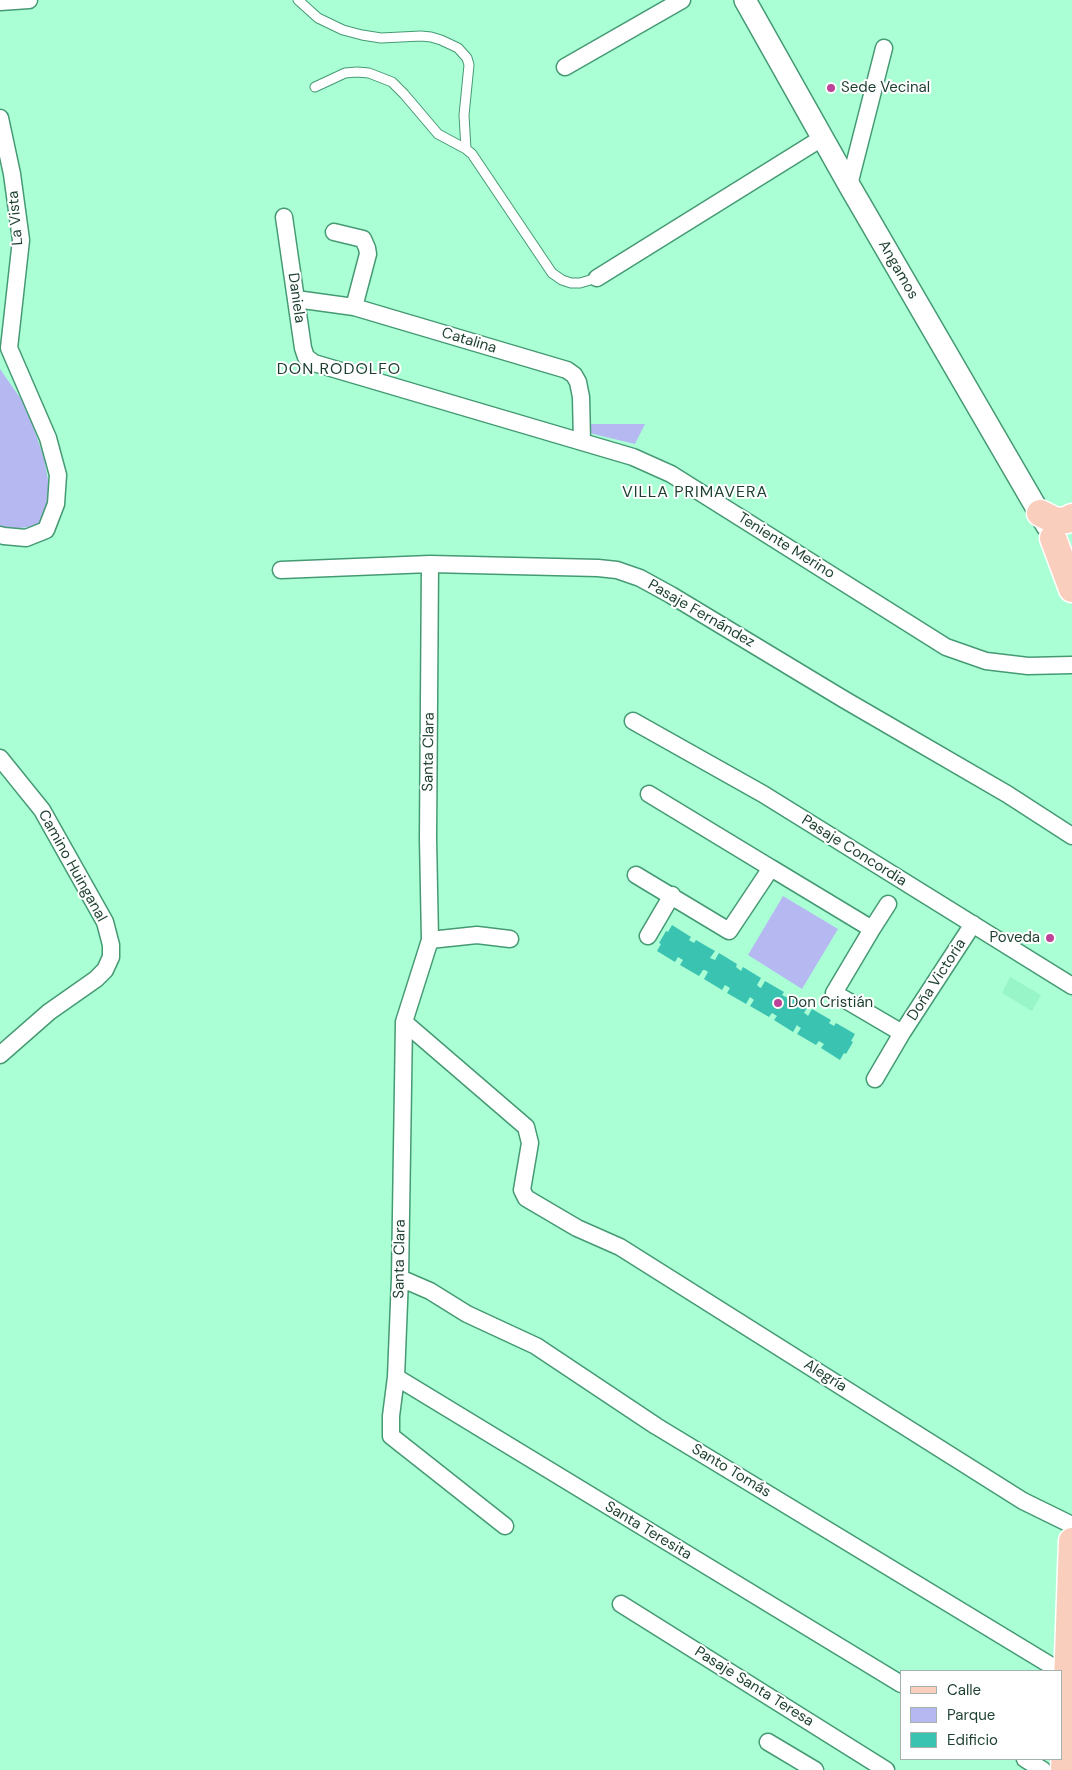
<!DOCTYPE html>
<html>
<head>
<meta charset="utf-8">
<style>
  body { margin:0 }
  #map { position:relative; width:1072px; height:1770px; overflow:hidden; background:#aaffd5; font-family:"DM Sans",sans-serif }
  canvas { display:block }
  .legend { position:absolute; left:900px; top:1670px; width:162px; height:90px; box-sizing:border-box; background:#fff; border:1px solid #a4b2ac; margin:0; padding:6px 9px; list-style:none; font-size:15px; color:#1c3f2f }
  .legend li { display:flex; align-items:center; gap:10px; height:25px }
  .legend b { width:25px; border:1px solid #a4b2ac }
</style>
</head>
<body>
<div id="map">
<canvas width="1072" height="1770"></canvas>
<ul class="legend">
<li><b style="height:6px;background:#facebd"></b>Calle</li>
<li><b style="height:14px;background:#b5b8f1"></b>Parque</li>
<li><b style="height:14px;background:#3ac3b1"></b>Edificio</li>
</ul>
</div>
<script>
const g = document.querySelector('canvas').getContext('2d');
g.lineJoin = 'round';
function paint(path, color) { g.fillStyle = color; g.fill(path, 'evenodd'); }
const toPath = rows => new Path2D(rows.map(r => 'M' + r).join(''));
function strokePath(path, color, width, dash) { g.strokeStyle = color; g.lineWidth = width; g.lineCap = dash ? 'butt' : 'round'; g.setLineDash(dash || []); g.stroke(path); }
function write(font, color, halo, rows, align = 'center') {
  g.font = font + ' "DM Sans",sans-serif'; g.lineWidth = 4; g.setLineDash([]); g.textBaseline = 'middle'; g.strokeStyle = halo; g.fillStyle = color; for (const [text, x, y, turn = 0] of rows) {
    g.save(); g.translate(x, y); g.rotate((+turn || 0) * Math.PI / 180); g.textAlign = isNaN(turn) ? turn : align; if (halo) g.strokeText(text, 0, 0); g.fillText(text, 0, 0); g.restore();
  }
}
const built = toPath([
  [1010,977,1041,995,1032,1011,1002,993]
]);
const green = toPath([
  [0,369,21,399,33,426,44,458,50,491,47,515,36,526,4,530,0,529],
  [589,424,645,424,635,444,589,433],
  [783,896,838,929,802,989,748,955]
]);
const building = toPath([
  [672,925,691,937,689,940,694,943,696,940,715,951,710,958,715,960,719,953,737,964,736,967,741,971,743,967,761,978,757,985,759,987,761,988,765,981,784,992,782,995,788,998,790,995,808,1006,804,1013,806,1014,808,1016,812,1009,831,1020,829,1023,834,1026,836,1023,855,1034,851,1041,853,1042,846,1054,844,1053,840,1060,821,1048,824,1044,819,1041,816,1045,797,1034,801,1028,799,1027,797,1025,793,1032,774,1020,777,1016,772,1013,769,1017,750,1006,754,1000,750,997,746,1004,727,993,730,988,725,985,722,990,704,979,708,972,705,970,703,970,699,976,680,965,683,960,678,957,675,962,657,951,661,944,659,943,666,931,668,932]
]);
const service = toPath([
  [298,0,318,18,343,30,362,35,381,38,421,36,431,37,441,40,458,48,467,58,469,65,464,115,466,149],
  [315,87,345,73,357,72,369,73,392,82,404,94,438,134,466,149,472,154,552,273,562,280,571,283,580,283,597,278]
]);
const minor = toPath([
  [0,2,29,0],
  [565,67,682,0],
  [0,118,12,174,21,240,9,348,48,438,58,475,56,504,46,530,26,538,4,536,0,535],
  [849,185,884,48],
  [284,217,303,348,306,357,314,363,633,457,671,474,946,647,986,661,1028,666,1072,665],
  [334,232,363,239,367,248,368,254,354,307],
  [597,278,822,138],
  [296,299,354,307,567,370,574,375,578,382,581,397,582,441],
  [430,564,428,838,430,940,404,1022,400,1278,396,1377,391,1416,391,1436,505,1526],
  [281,570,430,564,598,568,617,570,640,578,671,595,845,700,1007,794,1072,836],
  [633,721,763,794,1072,986],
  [0,758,42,810,105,922,111,945,111,957,105,970,96,979,49,1012,0,1055],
  [649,794,771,868],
  [636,875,729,931,771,868,872,929,834,993,902,1033,973,924],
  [872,929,888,904],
  [648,936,672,895],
  [430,940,477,935,510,939],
  [404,1022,526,1127,530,1143,522,1190,526,1198,577,1228,620,1247,1023,1501,1072,1525],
  [875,1079,902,1033],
  [400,1278,430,1291,467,1314,536,1346,656,1426,1060,1671],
  [396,1377,901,1684],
  [621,1604,886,1770],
  [768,1742,815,1770],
  [1025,1759,1043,1770]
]);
const tertiary = toPath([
  [745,0,849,185,1047,526]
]);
const primary = toPath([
  [1040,513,1056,521,1067,520,1072,517],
  [1053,538,1072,589],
  [1064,1770,1072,1541]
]);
const markers = [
  [831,88,5,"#bc4397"],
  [1050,938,5,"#bc4397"],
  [778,1003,5,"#bc4397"]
];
const poiNames = [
  ["Sede Vecinal",841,88],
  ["Poveda",1040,938,"right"],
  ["Don Cristián",788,1003]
];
const streetNames = [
  ["La Vista",16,218,-95],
  ["Angamos",898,270,60],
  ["Daniela",296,298,82],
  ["Catalina",469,341,17],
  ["Teniente Merino",786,546,32],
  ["Pasaje Fernández",701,614,30],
  ["Santa Clara",429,752,-89],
  ["Pasaje Concordia",854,851,32],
  ["Camino Huinganal",72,866,61],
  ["Doña Victoria",937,980,-57],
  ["Santa Clara",400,1259,-89],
  ["Alegría",825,1376,32],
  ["Santo Tomás",731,1471,31],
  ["Santa Teresita",648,1531,31],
  ["Pasaje Santa Teresa",754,1687,32]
];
const neighbourhoodNames = [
  ["DON RODOLFO",339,370],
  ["VILLA PRIMAVERA",695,493]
];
paint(built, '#97f5c8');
paint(green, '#b5b8f1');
paint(building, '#3ac3b1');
strokePath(service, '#459a74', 11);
strokePath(minor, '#459a74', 19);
strokePath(tertiary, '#459a74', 24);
strokePath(primary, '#fff', 29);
strokePath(service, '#fff', 9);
strokePath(minor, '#fff', 16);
strokePath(tertiary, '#fff', 21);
strokePath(primary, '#facebd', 26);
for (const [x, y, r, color] of markers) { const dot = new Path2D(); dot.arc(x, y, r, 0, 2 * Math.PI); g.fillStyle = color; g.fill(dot); strokePath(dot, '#fff', 2); }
write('15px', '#1c3f2f', '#fff', poiNames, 'left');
write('15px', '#1c3f2f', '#fff', streetNames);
g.letterSpacing = '1px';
write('16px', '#1c3f2f', '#fff', neighbourhoodNames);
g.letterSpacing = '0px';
</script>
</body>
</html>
